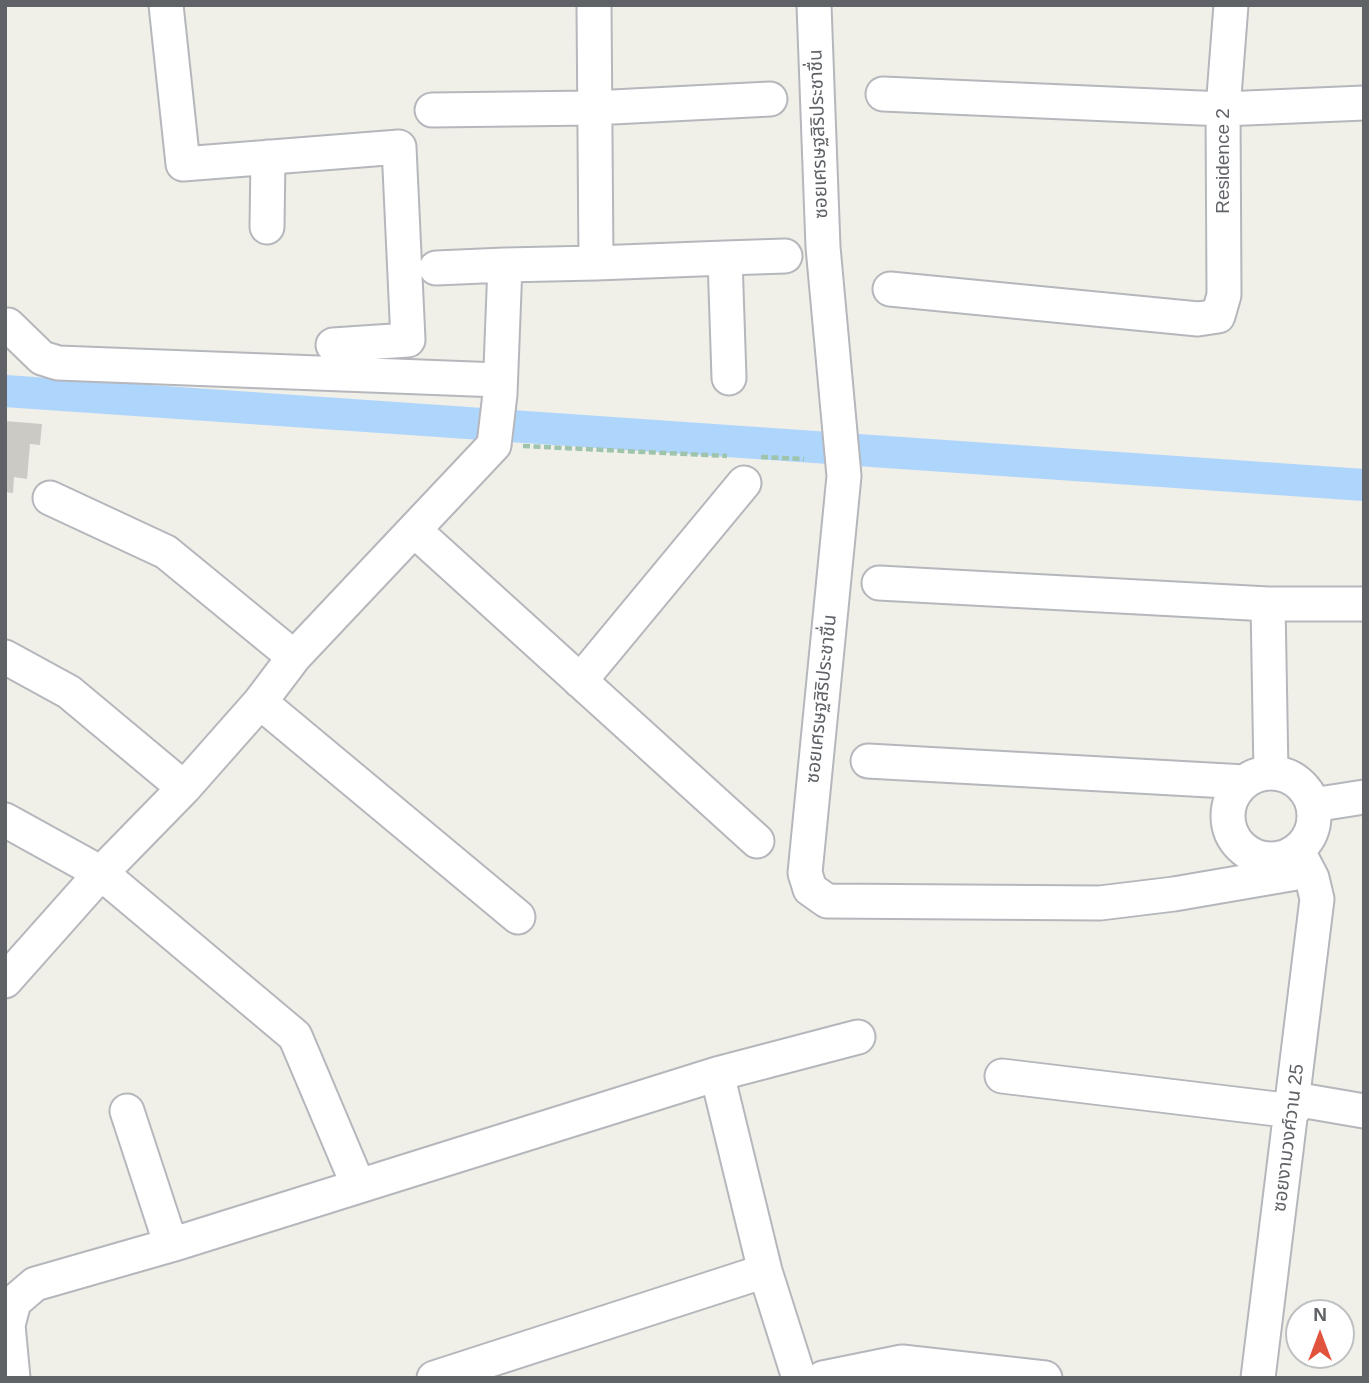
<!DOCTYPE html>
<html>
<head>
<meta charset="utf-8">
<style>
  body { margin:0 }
  #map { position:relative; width:1369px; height:1383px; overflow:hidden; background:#f0efe8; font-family:Arial,sans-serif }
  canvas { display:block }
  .frame { position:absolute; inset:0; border:7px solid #5f6267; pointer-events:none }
  .north { position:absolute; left:1285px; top:1299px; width:70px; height:70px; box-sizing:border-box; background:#fff; border:2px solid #bfc0c2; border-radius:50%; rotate:0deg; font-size:19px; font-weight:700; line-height:28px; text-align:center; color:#5f6267 }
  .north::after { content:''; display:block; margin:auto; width:24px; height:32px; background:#e1533d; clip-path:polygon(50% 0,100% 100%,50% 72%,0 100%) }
</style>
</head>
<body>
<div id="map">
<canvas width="1369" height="1383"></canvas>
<div class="frame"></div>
<div class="north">N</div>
</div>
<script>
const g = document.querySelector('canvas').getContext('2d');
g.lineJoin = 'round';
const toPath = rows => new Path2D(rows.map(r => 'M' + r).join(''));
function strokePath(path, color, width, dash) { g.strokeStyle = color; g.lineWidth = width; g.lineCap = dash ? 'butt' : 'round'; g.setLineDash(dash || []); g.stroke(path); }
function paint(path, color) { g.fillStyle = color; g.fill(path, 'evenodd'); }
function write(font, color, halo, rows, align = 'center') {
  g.font = font + ' Arial,"Noto Sans Thai",sans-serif'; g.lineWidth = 5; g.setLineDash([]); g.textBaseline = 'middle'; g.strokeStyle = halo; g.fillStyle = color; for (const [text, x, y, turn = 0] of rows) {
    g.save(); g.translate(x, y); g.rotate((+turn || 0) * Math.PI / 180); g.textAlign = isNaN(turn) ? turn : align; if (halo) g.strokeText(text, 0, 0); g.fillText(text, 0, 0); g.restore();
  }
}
const canal = toPath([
  [5,391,1364,485]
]);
const building = toPath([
  [5,421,42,424,40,445,30,444,27,479,14,477,13,493,5,492]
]);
const path = toPath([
  [523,446,727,456],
  [761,457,804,459]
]);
const street = toPath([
  [166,5,183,164,399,147,408,340,333,345],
  [814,5,823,247,844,476,805,873,810,889,827,901,1100,903,1174,894,1308,871],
  [883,94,1223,109,1364,103],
  [432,110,593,108,770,99],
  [267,227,268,157],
  [725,258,785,256],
  [596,263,725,258,729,378],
  [436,268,505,265],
  [890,289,1198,319,1218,316,1224,295,1223,109,1231,5],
  [8,325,42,358,58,363,499,380],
  [50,498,166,552,294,657],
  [414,530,757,841],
  [879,583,1268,604,1271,773],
  [1268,604,1364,604],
  [5,657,69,692,184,788],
  [580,681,744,483],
  [260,702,518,917],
  [868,761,1245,782],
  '1228 816a43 43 0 1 1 86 0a43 43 0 1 1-86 0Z',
  [1313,805,1364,797],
  [5,820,101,873,295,1036,358,1185],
  [5,981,101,873,184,788,260,702,294,657,494,445,500,394,505,265,596,263,594,5],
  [717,1074,765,1271,799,1378],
  [1002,1076,1293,1111],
  [1294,1099,1364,1111],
  [127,1111,171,1245],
  [13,1378,8,1325,14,1302,35,1284,171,1245,717,1074,858,1037],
  [434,1378,765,1271],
  [823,1378,902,1362,1045,1378],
  [1258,1378,1317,899,1312,878,1299,853]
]);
const streetNames = [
  ["ซอยเศรษฐสิริประชาชื่น",819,134,-92],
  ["Residence 2",1224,161,-90],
  ["ซอยเศรษฐสิริประชาชื่น",822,699,-84],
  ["ซอยงามวงศ์วาน 25",1289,1138,-83]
];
strokePath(canal, '#aed5fb', 32);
paint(building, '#cccac4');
strokePath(street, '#b5b7bc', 37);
strokePath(path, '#9ec4ac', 4.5, [7, 3.5]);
strokePath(street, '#fff', 33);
write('19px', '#5f6267', '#fff', streetNames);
</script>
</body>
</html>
